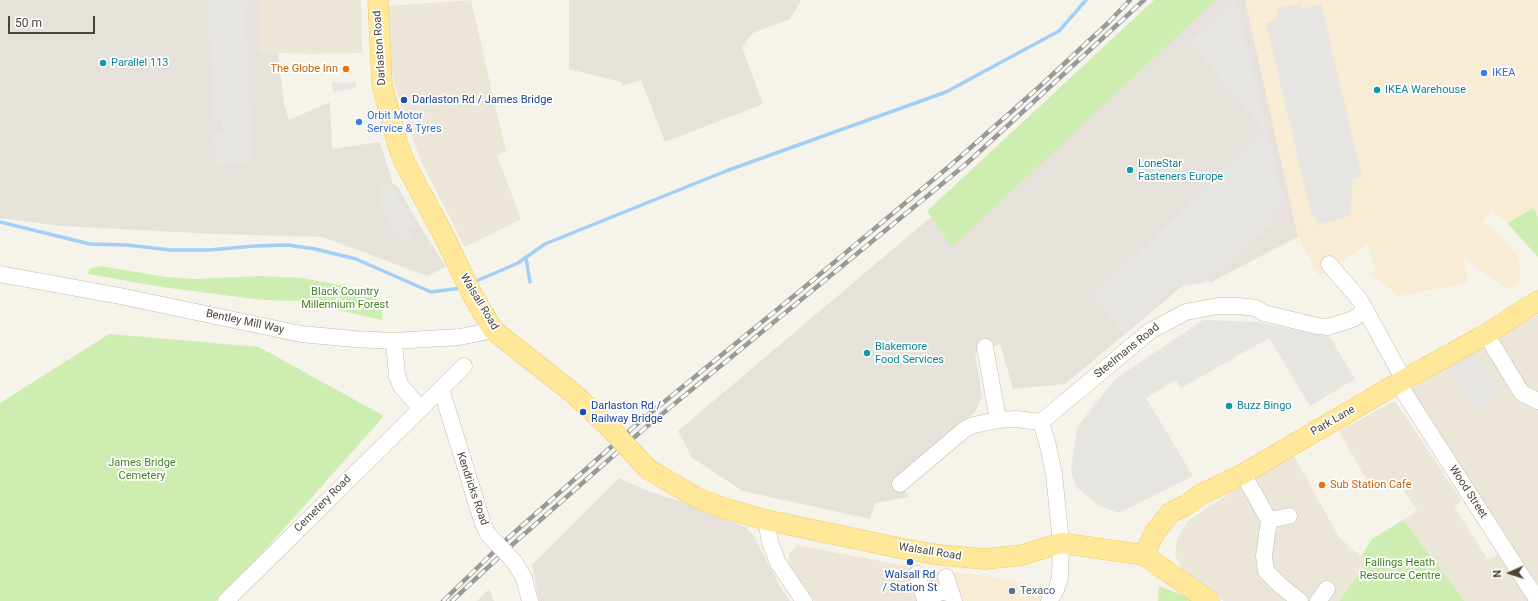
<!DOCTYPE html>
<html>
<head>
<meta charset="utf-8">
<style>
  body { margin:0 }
  #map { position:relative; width:1538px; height:601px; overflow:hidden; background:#f6f3ea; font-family:Roboto,sans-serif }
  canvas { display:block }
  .north { position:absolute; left:1490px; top:553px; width:40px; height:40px; -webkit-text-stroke:3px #fff; paint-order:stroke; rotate:267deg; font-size:11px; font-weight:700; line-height:16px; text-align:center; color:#4b4437 }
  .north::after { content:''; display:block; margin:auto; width:14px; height:18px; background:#4b4437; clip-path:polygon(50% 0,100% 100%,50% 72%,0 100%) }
  .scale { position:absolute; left:8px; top:16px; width:87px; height:18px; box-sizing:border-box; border:2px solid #4b4437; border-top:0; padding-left:5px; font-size:12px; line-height:14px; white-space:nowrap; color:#4b4437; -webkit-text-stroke:3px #fff; paint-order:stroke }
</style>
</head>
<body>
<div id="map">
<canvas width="1538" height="601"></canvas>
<div class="north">N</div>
<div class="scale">50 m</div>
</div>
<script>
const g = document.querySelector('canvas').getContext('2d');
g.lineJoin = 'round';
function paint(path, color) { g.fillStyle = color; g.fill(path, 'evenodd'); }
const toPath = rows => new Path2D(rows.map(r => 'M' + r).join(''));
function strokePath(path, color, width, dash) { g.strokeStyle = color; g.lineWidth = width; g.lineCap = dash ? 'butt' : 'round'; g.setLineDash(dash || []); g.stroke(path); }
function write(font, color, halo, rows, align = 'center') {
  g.font = font + ' Roboto,sans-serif'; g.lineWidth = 3.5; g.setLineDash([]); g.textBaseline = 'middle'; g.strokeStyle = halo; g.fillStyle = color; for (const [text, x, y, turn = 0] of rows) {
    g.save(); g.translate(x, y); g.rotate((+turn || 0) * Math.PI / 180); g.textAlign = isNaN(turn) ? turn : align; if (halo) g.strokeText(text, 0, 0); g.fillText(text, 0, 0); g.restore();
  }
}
const residential = toPath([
  [259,0,361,0,362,53,305,54,259,52],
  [471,0,506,152,497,155,521,219,465,247,421,161,405,118,395,86,388,46,387,6],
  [1538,315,1538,585,1410,390,1453,363],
  [1395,401,1462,501,1454,506,1488,560,1498,554,1529,601,1465,601,1403,520,1417,510,1399,484,1390,490,1384,480,1371,488,1339,431],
  [1294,456,1339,537,1368,563,1339,601,1224,601,1182,570,1175,555,1177,539,1188,521,1262,472],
  [797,545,942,573,951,601,814,601,789,566,789,554]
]);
const commercial = toPath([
  [1245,0,1538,0,1538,217,1534,208,1507,223,1491,211,1482,222,1500,235,1516,254,1520,268,1520,279,1518,284,1510,289,1496,282,1463,257,1468,283,1399,296,1370,274,1375,268,1369,246,1366,245,1340,263,1337,263,1319,276,1298,237],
  [952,572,979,575,1049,587,1046,601,961,601]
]);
const industrial = toPath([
  [0,0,259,0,259,52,278,53,284,104,289,120,330,102,332,149,380,142,393,184,398,187,418,223,446,267,427,276,323,237,217,234,61,226,0,218],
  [569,0,801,0,790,19,753,33,742,47,763,104,665,142,641,80,623,86,621,82,569,69],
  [1216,0,1245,0,1298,237,1211,282,1197,274,1065,384,1013,389,1000,344,975,353,982,397,975,412,897,479,909,497,875,503,870,519,743,491,692,458,678,431,931,217,952,246],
  [619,478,650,492,679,501,745,527,753,535,782,590,790,601,539,601,532,565],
  [489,589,494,601,477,601]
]);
const green = toPath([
  [1154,0,1216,0,952,247,927,211],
  [1534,208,1538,217,1538,257,1507,223],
  [101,266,165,277,196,279,261,276,302,278,351,287,372,295,383,307,382,320,299,301,262,300,162,287,88,274,89,269],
  [109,334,259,347,384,416,249,568,216,601,0,601,0,403],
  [1403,520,1465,601,1339,601,1367,563,1361,557,1372,539],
  [1159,586,1197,601,1158,601]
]);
const parking = toPath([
  [207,0,253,0,253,3,245,4,252,163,216,166,214,133,222,132,222,118,214,118],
  [1236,0,1283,200,1268,214,1276,222,1206,282,1175,287,1125,334,1092,296,1265,132,1190,42],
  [1300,3,1302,9,1321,4,1362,176,1353,180,1350,216,1317,225,1316,217,1312,217,1266,23,1278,19,1276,9],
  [356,82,356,88,333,92,332,83],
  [391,183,415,227,407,231,412,239,404,243,400,236,397,237,380,202,379,189],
  [1203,320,1258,322,1330,337,1355,379,1310,406,1269,338,1181,388,1176,380,1146,398,1193,476,1119,513,1098,505,1076,487,1071,471,1077,427,1115,379],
  [1473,352,1498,395,1475,409,1450,366]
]);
const stream = toPath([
  [0,222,90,244,127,245,170,250,209,250,255,246,288,245,315,249,356,259,431,292,461,288],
  [526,258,530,282],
  [474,282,518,263,545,244,726,171,946,92,1059,31,1086,0]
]);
const minor = toPath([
  [1329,264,1360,300,1404,380],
  [0,274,120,296,301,334,354,339,394,341,460,337,493,330],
  [1486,334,1518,387,1522,393,1538,401],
  [394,341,397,376,401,386,420,408],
  [985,347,998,420,1016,419,1041,422],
  [1398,383,1538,601],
  [440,390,443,395,483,524,488,534],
  [1041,422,1150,331,1186,312,1218,306,1238,306,1256,308,1264,313,1317,326,1328,327,1353,319,1366,310],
  [1041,422,1048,446,1054,474,1061,543,1060,577,1056,590,1049,601],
  [1243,474,1269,520,1264,556,1266,571,1281,586,1300,601],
  [900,484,965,429,974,425,998,420],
  [766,520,770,542,778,563,804,601],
  [1269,520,1289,516],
  [515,563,524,578,530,601],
  [917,574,924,597,950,590],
  [946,577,954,601],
  [226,601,464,366],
  [1318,601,1327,589]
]);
const major = toPath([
  [378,0,382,84,397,142,404,161,443,234,472,294,493,330,573,393,608,426],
  [648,469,697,498,727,509,766,520,904,549,940,555,985,559,1022,555,1061,543,1144,555,1209,601],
  [1144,555,1155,532,1170,513,1186,505,1200,495,1243,474,1398,383,1483,336,1538,301]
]);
const rail = toPath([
  [443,601,507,539,637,424,795,295,952,164,1038,88,1108,23,1130,0],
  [452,601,513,544,645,428,965,165,1144,0]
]);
const minorBridge = toPath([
  [488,534,515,563]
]);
const majorBridge = toPath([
  [608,426,648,469]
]);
const markers = [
  [103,63,4,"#0f9aa8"],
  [346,69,4,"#e8710a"],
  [1484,73,4,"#3f7fe0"],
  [1377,90,4,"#0f9aa8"],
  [404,100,4,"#1a4fb4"],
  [359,122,4,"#3f7fe0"],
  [1130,170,4,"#0f9aa8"],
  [867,353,4,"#0f9aa8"],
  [1229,406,4,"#0f9aa8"],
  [583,412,4,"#1a4fb4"],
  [1322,485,4,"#e8710a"],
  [910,562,4,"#1a4fb4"],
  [1012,591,4,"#5c6f8a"]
];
const streetNames = [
  ["Darlaston Road",380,48,-94],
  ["Walsall Road",479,302,59],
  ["Bentley Mill Way",245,322,12],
  ["Steelmans Road",1127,351,-39],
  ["Park Lane",1333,421,-30],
  ["Kendricks Road",472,489,71],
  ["Wood Street",1468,492,57],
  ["Cemetery Road",323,504,-45],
  ["Walsall Road",930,552,9]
];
const cultureNames = [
  ["Parallel 113",111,63],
  ["IKEA Warehouse",1385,90],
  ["LoneStar",1138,164],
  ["Fasteners Europe",1138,177],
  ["Blakemore",875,347],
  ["Food Services",875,360],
  ["Buzz Bingo",1237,406]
];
const foodNames = [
  ["The Globe Inn",338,69],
  ["Sub Station Cafe",1330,485,"left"]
];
const shopNames = [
  ["IKEA",1492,73],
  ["Orbit Motor",367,116],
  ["Service & Tyres",367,129]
];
const transitNames = [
  ["Darlaston Rd / James Bridge",412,100],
  ["Darlaston Rd /",591,406],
  ["Railway Bridge",591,419],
  ["Walsall Rd",910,575,"center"],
  ["/ Station St",910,588,"center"]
];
const parkNames = [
  ["Black Country",345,292],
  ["Millennium Forest",345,305],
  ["James Bridge",142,463],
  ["Cemetery",142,476],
  ["Fallings Heath",1400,563],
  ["Resource Centre",1400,576]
];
const serviceNames = [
  ["Texaco",1020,591]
];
paint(residential, '#ebe6d7');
paint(commercial, '#f9ecd4');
paint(industrial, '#e6e2db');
paint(green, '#ceedb0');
paint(parking, '#e7e5e2');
strokePath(stream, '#a2cff7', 3.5);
strokePath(minor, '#c3bcab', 17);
strokePath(major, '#eecc60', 21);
strokePath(minor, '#fff', 16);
strokePath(major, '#ffe89a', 20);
strokePath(rail, '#999', 4.5);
strokePath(rail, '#fff', 3, [9]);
strokePath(minorBridge, '#c3bcab', 17, []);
strokePath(majorBridge, '#eecc60', 21, []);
strokePath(minorBridge, '#fff', 16);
strokePath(majorBridge, '#ffe89a', 20);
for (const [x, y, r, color] of markers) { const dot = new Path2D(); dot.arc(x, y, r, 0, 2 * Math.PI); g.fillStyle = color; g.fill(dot); strokePath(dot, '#fff', 1.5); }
write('11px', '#4b4437', '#fff', streetNames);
write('11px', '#0d838f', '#fff', cultureNames, 'left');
write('11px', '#c56008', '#fff', foodNames, 'right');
write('11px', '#366cbe', '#fff', shopNames, 'left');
write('11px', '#164399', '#fff', transitNames, 'left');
write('11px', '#428324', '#fff', parkNames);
write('11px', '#4e5e75', '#fff', serviceNames, 'left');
</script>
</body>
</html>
